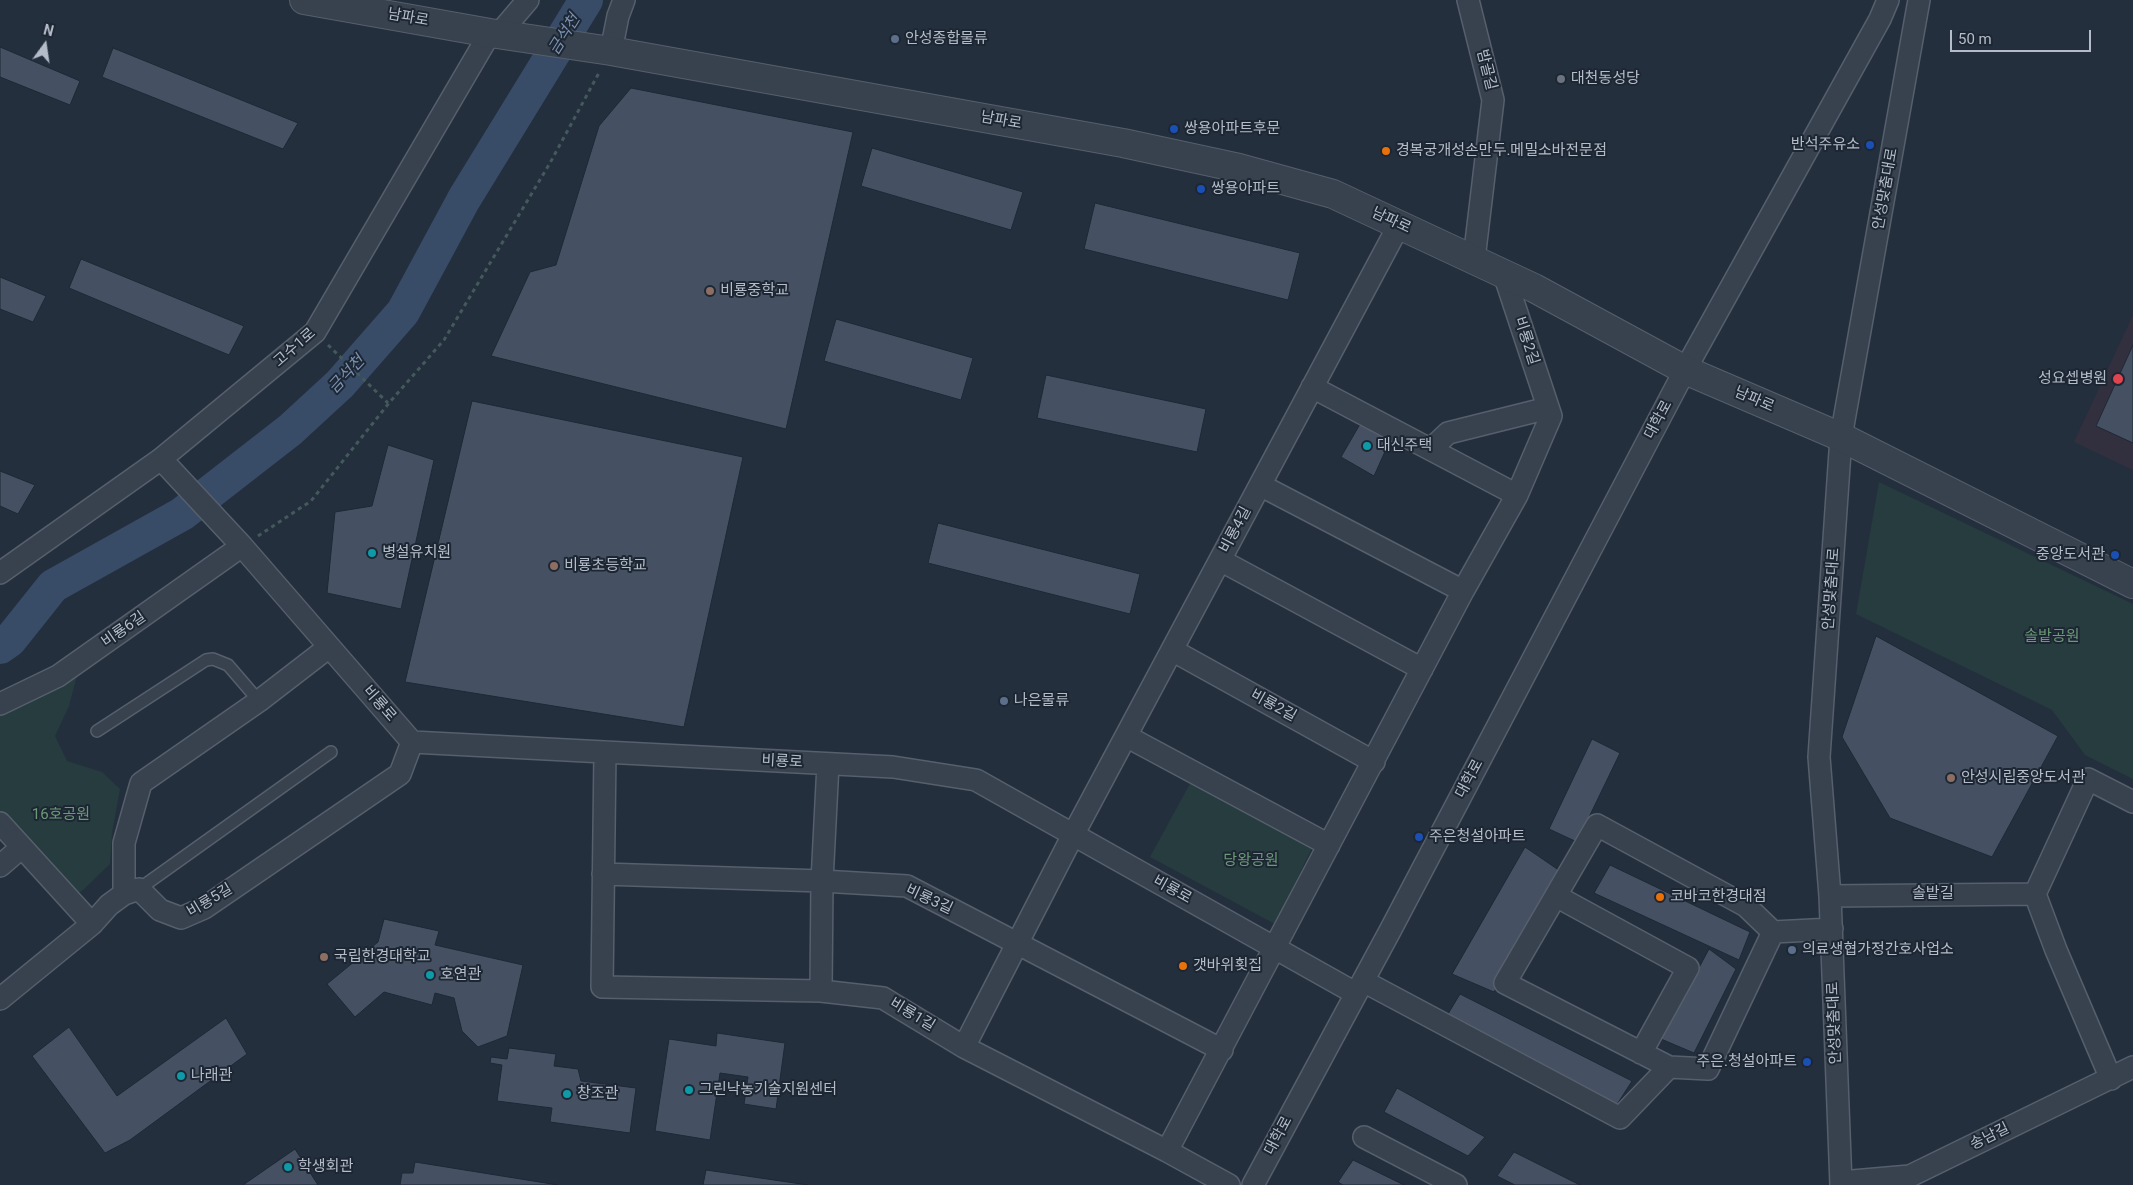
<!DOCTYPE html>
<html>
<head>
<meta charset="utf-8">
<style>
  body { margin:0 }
  #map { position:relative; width:2133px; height:1185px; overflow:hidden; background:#242f3e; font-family:Roboto,sans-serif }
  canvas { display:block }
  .north { position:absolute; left:20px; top:20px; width:50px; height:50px; -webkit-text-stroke:4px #1d2633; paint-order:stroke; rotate:14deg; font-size:14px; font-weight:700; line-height:20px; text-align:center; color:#b4bcc9 }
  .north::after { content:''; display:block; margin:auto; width:18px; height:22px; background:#b4bcc9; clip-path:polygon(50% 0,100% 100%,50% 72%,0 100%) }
  .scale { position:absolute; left:1950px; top:30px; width:141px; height:22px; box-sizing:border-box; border:2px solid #b4bcc9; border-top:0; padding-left:6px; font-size:15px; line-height:18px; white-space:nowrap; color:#b4bcc9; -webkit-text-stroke:4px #1d2633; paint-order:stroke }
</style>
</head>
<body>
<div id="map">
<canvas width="2133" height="1185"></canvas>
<div class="north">N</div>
<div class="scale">50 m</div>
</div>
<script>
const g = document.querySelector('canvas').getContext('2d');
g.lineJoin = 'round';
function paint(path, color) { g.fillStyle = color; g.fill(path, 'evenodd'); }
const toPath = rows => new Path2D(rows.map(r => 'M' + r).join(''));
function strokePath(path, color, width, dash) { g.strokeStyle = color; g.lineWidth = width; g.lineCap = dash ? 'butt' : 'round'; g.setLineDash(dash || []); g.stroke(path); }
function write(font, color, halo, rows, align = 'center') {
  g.font = font + ' Roboto,"Noto Sans KR",sans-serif'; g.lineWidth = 4; g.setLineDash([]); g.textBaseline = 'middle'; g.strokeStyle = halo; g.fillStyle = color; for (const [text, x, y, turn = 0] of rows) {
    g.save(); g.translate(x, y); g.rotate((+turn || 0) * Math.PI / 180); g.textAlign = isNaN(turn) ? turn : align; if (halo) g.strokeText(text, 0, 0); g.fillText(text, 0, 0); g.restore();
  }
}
const medical = toPath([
  [2133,315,2133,470,2074,442]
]);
const green = toPath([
  [1879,482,2133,604,2133,779,2085,755,2052,710,1856,614],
  [78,672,69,706,55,736,67,761,102,772,120,789,112,833,110,864,82,891,71,896,0,832,0,699],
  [1192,780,1314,844,1275,924,1150,857]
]);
const river = toPath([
  [0,647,10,640,53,586,182,514,290,430,340,384,403,312,464,199,586,0]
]);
const building = toPath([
  [0,47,80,81,70,105,0,77,0,47],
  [113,48,298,123,283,149,102,77,113,48],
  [631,88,853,132,786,429,491,356,530,272,556,265,599,126,631,88],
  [872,148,1023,192,1011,230,861,186,872,148],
  [1095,203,1300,253,1288,300,1084,249,1095,203],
  [81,259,244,326,229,355,69,288,81,259],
  [0,277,46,296,33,322,0,309,0,277],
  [836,319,973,358,961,400,824,361,836,319],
  [2133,345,2133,443,2096,426,2133,345],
  [1046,375,1206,409,1197,452,1037,418,1046,375],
  [472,401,743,457,684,727,405,682,472,401],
  [1363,419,1392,436,1374,476,1341,457,1363,419],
  [388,445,434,460,401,609,327,593,335,512,372,506,388,445],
  [0,471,35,485,18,514,0,506,0,471],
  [938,523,1140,574,1130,614,928,563,938,523],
  [1876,636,2058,736,1992,857,1890,818,1842,737,1876,636],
  [1592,739,1620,753,1577,842,1549,829,1592,739],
  [1525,847,1560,871,1494,992,1452,974,1525,847],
  [1610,865,1750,932,1739,960,1594,893,1610,865],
  [384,919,439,931,435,945,523,965,507,1036,478,1047,462,1031,454,998,435,993,432,1005,384,992,355,1017,327,984,378,942,384,919],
  [1709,949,1736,969,1694,1053,1661,1039,1709,949],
  [1460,994,1632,1081,1616,1106,1445,1019,1460,994],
  [226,1018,247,1054,130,1140,105,1153,32,1056,69,1027,117,1096,226,1018],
  [717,1033,785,1043,776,1109,744,1104,748,1077,720,1073,710,1140,655,1131,669,1039,716,1046,717,1033],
  [509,1048,556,1054,554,1066,578,1069,581,1081,636,1088,630,1133,550,1122,552,1108,497,1101,502,1065,490,1063,491,1057,507,1059,509,1048],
  [1397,1088,1485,1137,1468,1156,1384,1112,1397,1088],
  [295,1149,318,1185,243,1185,295,1149],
  [1514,1152,1580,1185,1515,1185,1497,1176,1514,1152],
  [1353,1160,1404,1185,1343,1185,1338,1182,1353,1160],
  [415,1162,558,1185,400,1185,402,1173,413,1173,415,1162],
  [706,1170,808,1185,703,1185,706,1170]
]);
const path = toPath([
  [328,345,388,403],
  [258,536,311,501,389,403,444,340,550,163,600,71]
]);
const service = toPath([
  [97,731,206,660,213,659,228,665,259,701],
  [139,889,331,752]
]);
const minor = toPath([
  [1468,0,1493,100,1474,259],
  [499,34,528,0],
  [611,51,618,16,624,0],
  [1312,387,1517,495],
  [1431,449,1448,433,1548,408],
  [161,459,242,546,412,742,893,767,976,780,1355,993],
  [1260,485,1463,591],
  [1220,560,1422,669],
  [0,573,161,459,315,332,490,33],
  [1172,650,1374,762],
  [0,704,58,676,242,546],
  [1126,736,1329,845],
  [605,752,602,987,821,991,883,998,964,1047,1167,1151,1229,1185],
  [0,823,92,924],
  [0,866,22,847],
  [603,874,822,881,907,886,1222,1050],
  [124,894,124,843,141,783,259,701,329,647],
  [2035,894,2056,950,2111,1079],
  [1556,896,1688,968,1641,1053],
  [1830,896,2035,894,2088,779,2133,802],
  [1363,981,1620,1118,1669,1067,1708,1069,1773,932,1832,929],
  [821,991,822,881,828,764],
  [0,999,92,924,109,905,124,894,139,889,160,910,181,918,204,908,400,774,412,742],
  [964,1047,1073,835,1399,225],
  [1669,1067,1505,983,1597,825,1746,906,1773,932],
  [1364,1137,1456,1185],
  [1167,1151,1463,591,1517,495,1551,416,1504,274],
  [1841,1182,1910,1176,2133,1067],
  [1253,1185,1391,929,1685,370,1880,19,1888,0],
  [1841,1185,1830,896,1819,757,1841,437,1919,0]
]);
const tertiary = toPath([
  [304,0,490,33,611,51,1123,143,1239,168,1333,194,1534,288,1685,370,1841,437,2133,584]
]);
const markers = [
  [895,39,5,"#5c6f8a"],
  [1561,79,5,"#6b7280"],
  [1174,129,5,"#1a4fb4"],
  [1870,145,5,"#1a4fb4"],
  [1386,151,5,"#e8710a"],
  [1201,189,5,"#1a4fb4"],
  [710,291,5,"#8d6e63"],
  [2118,379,6,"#e0444e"],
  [1367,446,5,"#0f9aa8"],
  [372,553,5,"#0f9aa8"],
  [2115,555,5,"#1a4fb4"],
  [554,566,5,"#8d6e63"],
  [1004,701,5,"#5c6f8a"],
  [1951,778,5,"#8d6e63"],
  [1419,837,5,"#1a4fb4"],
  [1660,897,5,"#e8710a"],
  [1792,950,5,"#5c6f8a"],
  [324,957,5,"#8d6e63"],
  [1183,966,5,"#e8710a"],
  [430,975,5,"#0f9aa8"],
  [1807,1062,5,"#1a4fb4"],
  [181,1076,5,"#0f9aa8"],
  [689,1090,5,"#0f9aa8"],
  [567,1094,5,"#0f9aa8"],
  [288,1167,5,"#0f9aa8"]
];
const streetNames = [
  ["남파로",408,18,10],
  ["밤골길",1486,70,76],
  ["남파로",1001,121,10],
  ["안성맞춤대로",1886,189,-80],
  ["남파로",1391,221,25],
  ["비룡2길",1526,341,72],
  ["고수1로",295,348,-41],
  ["남파로",1754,400,23],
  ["대학로",1659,420,-62],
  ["비룡4길",1236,530,-62],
  ["안성맞춤대로",1832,589,-86],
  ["비룡6길",124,630,-35],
  ["비룡로",379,704,49],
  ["비룡2길",1273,706,29],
  ["비룡로",782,762,3],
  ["대학로",1470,779,-62],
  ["비룡로",1172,890,29],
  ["솔밭길",1933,894],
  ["비룡3길",929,900,25],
  ["비룡5길",210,901,-31],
  ["비룡1길",912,1015,31],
  ["안성맞춤대로",1835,1023,-92],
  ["대학로",1279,1136,-62],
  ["송남길",1990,1137,-26]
];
const poiNames = [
  ["안성종합물류",905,39],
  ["대천동성당",1571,79],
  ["쌍용아파트후문",1184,129],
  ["반석주유소",1860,145,"right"],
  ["경복궁개성손만두.메밀소바전문점",1396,151],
  ["쌍용아파트",1211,189],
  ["비룡중학교",720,291],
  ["성요셉병원",2107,379,"right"],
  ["대신주택",1377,446],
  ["병설유치원",382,553],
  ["중앙도서관",2105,555,"right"],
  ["비룡초등학교",564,566],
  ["나은물류",1014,701],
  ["안성시립중앙도서관",1961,778],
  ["주은청설아파트",1429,837],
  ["코바코한경대점",1670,897],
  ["의료생협가정간호사업소",1802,950],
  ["국립한경대학교",334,957],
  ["갯바위횟집",1193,966],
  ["호연관",440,975],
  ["주은.청설아파트",1797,1062,"right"],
  ["나래관",191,1076],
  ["그린낙농기술지원센터",699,1090],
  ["창조관",577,1094],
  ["학생회관",298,1167]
];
const parkNames = [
  ["솔밭공원",2052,637],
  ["16호공원",61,815],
  ["당왕공원",1251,861]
];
const waterNames = [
  ["금석천",565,35,-58],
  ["금석천",347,375,-47]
];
paint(medical, '#32303f');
paint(green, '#263c3f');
strokePath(river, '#394c67', 34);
paint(building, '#455162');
strokePath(building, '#1f2835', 1);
strokePath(service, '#565f6c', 14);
strokePath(minor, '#565f6c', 24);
strokePath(tertiary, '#565f6c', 30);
strokePath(path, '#44595c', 3, [4, 4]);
strokePath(service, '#38414e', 11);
strokePath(minor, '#38414e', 21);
strokePath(tertiary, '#38414e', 28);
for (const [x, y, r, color] of markers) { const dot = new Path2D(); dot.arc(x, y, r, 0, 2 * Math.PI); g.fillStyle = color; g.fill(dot); strokePath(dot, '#1d2633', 2); }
write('15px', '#b4bcc9', '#1d2633', streetNames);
write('15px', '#b4bcc9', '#1d2633', poiNames, 'left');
write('15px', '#6b9a76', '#1d2633', parkNames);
write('italic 16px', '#7c92b1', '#1d2633', waterNames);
</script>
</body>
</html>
